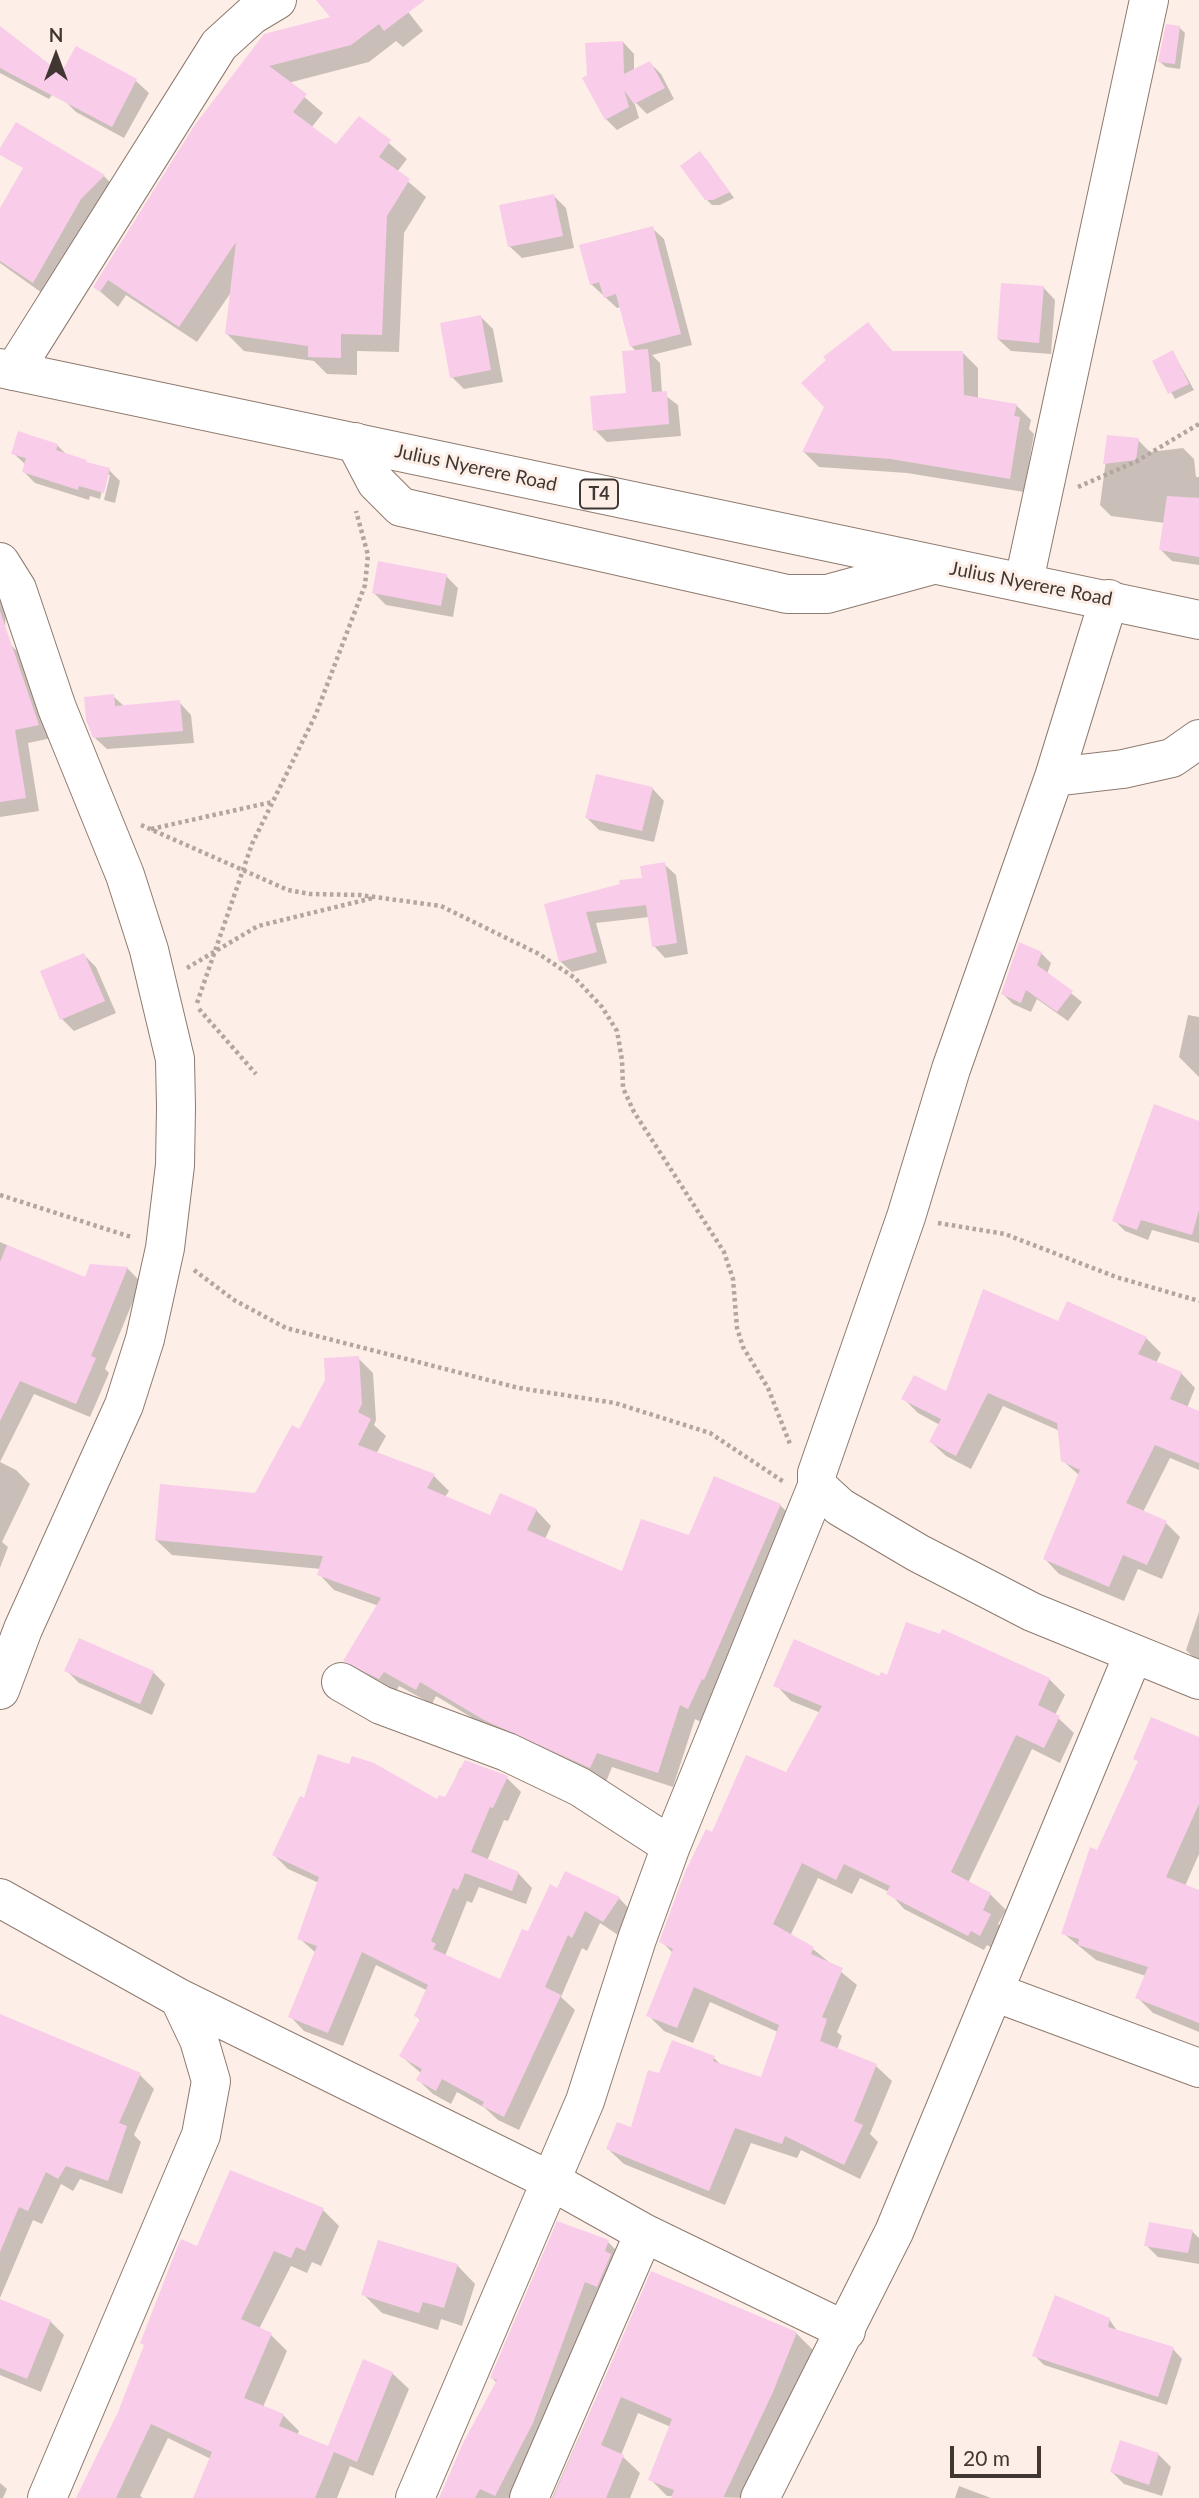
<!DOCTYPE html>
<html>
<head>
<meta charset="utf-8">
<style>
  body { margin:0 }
  #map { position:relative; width:1199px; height:2498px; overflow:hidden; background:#fdefe7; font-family:Lato,sans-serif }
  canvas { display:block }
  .north { position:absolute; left:21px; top:21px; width:70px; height:70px; -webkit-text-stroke:5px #fdefe7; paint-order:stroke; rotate:0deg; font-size:19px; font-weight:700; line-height:28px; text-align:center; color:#403733 }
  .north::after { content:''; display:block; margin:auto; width:24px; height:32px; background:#403733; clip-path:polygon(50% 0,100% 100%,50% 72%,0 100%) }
  .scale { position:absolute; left:950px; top:2446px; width:91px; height:32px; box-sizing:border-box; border:4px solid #403733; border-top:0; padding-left:9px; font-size:21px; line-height:24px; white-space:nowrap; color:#403733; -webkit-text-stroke:5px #fdefe7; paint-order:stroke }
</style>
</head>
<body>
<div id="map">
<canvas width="1199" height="2498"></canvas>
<div class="north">N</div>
<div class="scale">20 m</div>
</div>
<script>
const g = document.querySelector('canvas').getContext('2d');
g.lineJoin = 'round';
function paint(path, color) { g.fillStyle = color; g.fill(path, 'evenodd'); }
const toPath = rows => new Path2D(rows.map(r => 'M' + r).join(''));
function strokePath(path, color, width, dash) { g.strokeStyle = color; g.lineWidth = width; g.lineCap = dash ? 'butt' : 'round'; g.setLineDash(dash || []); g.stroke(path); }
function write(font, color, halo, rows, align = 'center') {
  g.font = font + ' Lato,sans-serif'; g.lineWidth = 6; g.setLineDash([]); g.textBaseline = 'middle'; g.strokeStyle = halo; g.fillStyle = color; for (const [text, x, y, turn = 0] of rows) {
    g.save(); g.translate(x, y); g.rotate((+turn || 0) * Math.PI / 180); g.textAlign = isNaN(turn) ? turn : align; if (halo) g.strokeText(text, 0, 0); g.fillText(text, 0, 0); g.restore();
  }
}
const shadow = toPath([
  [319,0,399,0,423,31,403,47,396,41,369,62,288,83,323,113,311,128,336,147,360,118,407,159,397,172,426,197,404,233,399,352,357,351,357,375,327,374,314,361,244,351,227,334,232,291,197,342,126,295,118,307,95,287,265,36,333,18],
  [1179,27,1185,33,1180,69,1166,67,1160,62],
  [0,29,63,80,49,99,0,73],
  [623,42,634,54,634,71,650,63,661,74,674,99,647,114,634,101,639,118,617,130,606,119],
  [90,55,136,81,149,93,124,138,76,112,64,100],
  [706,159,734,198,720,205,712,205,706,199],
  [104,176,119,192,49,298,0,263,0,230],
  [554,196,566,208,574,248,522,258,509,246],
  [652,228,664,239,692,345,652,355,660,363,662,393,678,405,681,436,607,442,595,430,628,395,636,351,631,346,621,307,617,308,591,284],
  [1043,287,1055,300,1051,354,1011,351,998,339],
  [481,317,493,329,503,382,464,389,452,377],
  [868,324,894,353,963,353,978,368,978,399,1016,405,1031,420,1029,429,1034,434,1024,492,907,473,819,467,804,452,826,407,828,360],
  [1173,352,1194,390,1175,399,1154,362],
  [1109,437,1138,440,1150,452,1183,448,1194,459,1196,477,1199,477,1199,565,1172,561,1161,550,1165,523,1111,516,1100,505],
  [57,445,68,456,109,470,120,481,115,503,104,500,110,475,106,475,100,499,90,496,89,500,35,483,24,472,26,465,13,453],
  [446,576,458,588,453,617,386,605,374,593],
  [0,599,6,608,5,628,0,628],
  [12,646,26,660,52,738,28,743,39,811,0,817,0,649],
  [113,696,125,707,179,702,191,715,194,743,107,749,94,737],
  [652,788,664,801,654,842,599,830,587,818],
  [664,864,676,875,688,954,665,958,654,946,649,917,596,923,607,963,572,972,560,961,546,905,644,879],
  [1041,953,1051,963,1047,974,1082,1002,1068,1021,1037,999,1031,1012,1013,1004,1003,994],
  [84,955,96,967,116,1013,74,1031,62,1019],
  [1188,1015,1199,1017,1199,1077,1179,1057],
  [1199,1125,1199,1243,1152,1230,1148,1240,1125,1231,1114,1220],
  [0,1242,86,1279,127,1268,141,1282,105,1369,109,1373,90,1417,34,1394,0,1462,16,1470,30,1484,2,1542,8,1547,0,1568],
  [1068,1304,1146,1338,1161,1353,1156,1363,1181,1373,1195,1388,1187,1408,1199,1413,1199,1470,1170,1458,1143,1512,1166,1523,1180,1537,1162,1579,1138,1569,1124,1601,1059,1574,1045,1559,1080,1476,1062,1460,1060,1431,1003,1406,971,1469,946,1456,931,1442,940,1425,918,1413,904,1399,947,1394,1059,1323],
  [358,1358,373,1373,376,1420,374,1425,386,1436,376,1454,434,1476,449,1491,445,1497,491,1518,536,1510,551,1526,545,1539,623,1573,690,1538,780,1505,795,1520,703,1723,695,1719,673,1787,612,1767,606,1782,501,1735,436,1696,432,1704,399,1686,395,1693,361,1676,345,1660,379,1606,334,1590,319,1574,321,1569,172,1555,156,1540,256,1495,299,1431],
  [1199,1612,1199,1663,1186,1650],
  [67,1671,153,1672,165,1684,152,1715,79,1683],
  [888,1677,1049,1679,1065,1695,1055,1715,1074,1733,1060,1763,1032,1749,968,1883,990,1894,1006,1910,998,1924,1005,1931,995,1950,987,1945,984,1950,904,1909,889,1892,860,1878,852,1894,818,1878,790,1936,813,1949,857,1985,837,2032,842,2036,837,2050,876,2066,892,2081,870,2134,878,2142,860,2179,801,2150,797,2158,751,2143,725,2205,624,2164,608,2149,632,2130,660,2076,714,2058,722,2066,762,2079,778,2032,710,2002,693,2043,664,2031,648,2015,673,1953,661,1941,713,1834,787,1775,821,1713,791,1701,776,1685],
  [1199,1739,1199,1854,1185,1886,1199,1892,1199,2032,1153,2013,1137,1997,1146,1976,1096,1960,1063,1933,1139,1762,1135,1759],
  [460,1768,507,1778,521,1792,508,1821,504,1820,487,1861,518,1873,532,1888,526,1904,479,1887,472,1903,467,1901,445,1956,501,1982,558,1890,619,1898,633,1913,618,1935,600,1923,587,1951,582,1948,561,1997,575,2010,519,2130,498,2120,485,2108,457,2092,451,2104,433,2094,418,2080,422,2074,401,2056,421,2021,416,2016,428,1991,376,1965,343,2046,304,2031,290,2016,316,1953,299,1938,319,1883,288,1869,274,1855,446,1800],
  [0,2016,140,2075,154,2089,134,2135,141,2142,122,2194,80,2179,73,2191,61,2184,42,2224,33,2220,0,2298],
  [323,2210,339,2226,321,2266,312,2262,307,2273,291,2266,259,2329,271,2335,287,2351,263,2407,283,2415,299,2431,297,2436,329,2449,364,2362,392,2373,409,2389,373,2476,350,2466,337,2498,195,2498,211,2459,168,2438,140,2496,143,2498,77,2498,198,2249],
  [1192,2231,1199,2238,1199,2264,1158,2257,1146,2245],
  [608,2242,625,2259,520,2498,441,2498,497,2383,492,2378],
  [457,2265,475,2284,462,2326,441,2319,438,2330,382,2313,363,2294],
  [652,2273,796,2333,813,2350,747,2498,667,2496,650,2479,671,2427,638,2413,621,2455,640,2473,630,2498,552,2498],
  [0,2301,50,2321,64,2335,41,2392,0,2375],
  [1109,2319,1118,2332,1173,2349,1182,2359,1167,2405,1044,2365,1035,2356],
  [1121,2442,1159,2455,1171,2467,1162,2496,1124,2484,1112,2472],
  [0,2483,7,2489,3,2498,0,2498],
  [959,2486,991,2498,955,2498]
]);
const building = toPath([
  [316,0,425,0,384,31,379,24,351,45,269,66,307,94,293,112,336,144,359,116,391,140,379,157,410,179,387,216,382,335,341,334,341,358,308,357,308,346,225,334,236,242,179,327,108,280,100,292,93,287,194,126,264,34,330,17],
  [1166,24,1180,26,1175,64,1158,62],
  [0,26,61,73,76,46,137,79,112,127,0,68],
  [623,41,624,74,650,61,665,88,634,104,624,90,629,107,605,120,582,78,587,75,585,43],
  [16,122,105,175,81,199,33,283,0,261,0,208,23,168,0,155,0,148],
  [700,151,730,192,713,200,705,200,680,166],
  [554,194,563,236,508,247,499,205],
  [653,226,681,334,630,347,616,294,604,298,599,282,590,285,579,245],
  [1001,283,1044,286,1039,343,997,339],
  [481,315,491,370,450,378,440,323],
  [868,322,892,351,963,351,964,395,1017,404,1014,416,1020,417,1010,479,891,459,802,452,824,407,801,383,826,360,823,357],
  [648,349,652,392,667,391,669,424,593,431,590,396,626,393,622,351],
  [1173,350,1189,384,1168,394,1152,361],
  [18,431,58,444,56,450,87,460,86,462,110,468,104,493,79,486,78,490,22,472,26,458,11,454],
  [1107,435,1139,438,1136,460,1103,464],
  [1167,496,1199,498,1199,557,1159,550],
  [378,561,447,574,441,606,372,593],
  [0,611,39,725,15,730,26,798,0,802],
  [114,694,115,706,180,700,183,731,93,738,86,720,84,697],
  [596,774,653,787,642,831,585,818],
  [665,862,677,943,652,947,646,905,586,912,597,952,559,962,544,904,620,884,619,880,642,878,640,866],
  [1019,942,1042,952,1037,965,1073,991,1057,1012,1026,990,1021,1003,1001,994],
  [84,953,105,1001,60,1020,40,971],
  [1154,1104,1199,1121,1199,1210,1192,1235,1141,1220,1137,1230,1112,1221],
  [7,1245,85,1277,90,1264,128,1267,91,1356,96,1358,76,1404,20,1381,0,1421,0,1262],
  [983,1289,1058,1321,1067,1301,1147,1337,1138,1354,1182,1372,1170,1399,1199,1411,1199,1463,1155,1445,1126,1503,1167,1521,1147,1565,1123,1555,1109,1587,1043,1559,1080,1470,1061,1461,1057,1423,988,1393,956,1456,929,1442,941,1419,901,1399,914,1375,946,1391],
  [359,1356,362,1404,358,1412,371,1419,358,1445,435,1474,427,1488,490,1515,500,1493,537,1509,527,1530,622,1571,641,1519,689,1535,714,1476,781,1504,704,1680,702,1679,688,1709,680,1705,658,1773,597,1753,590,1768,484,1720,420,1682,416,1690,384,1672,379,1679,343,1661,381,1598,317,1575,323,1556,155,1540,160,1484,255,1493,292,1425,299,1429,325,1380,324,1358],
  [906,1622,940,1634,942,1629,1050,1678,1038,1705,1060,1716,1044,1748,1016,1735,951,1872,991,1893,983,1910,991,1914,980,1936,971,1931,968,1936,886,1894,890,1886,844,1864,836,1880,802,1863,773,1924,814,1947,811,1954,843,1968,822,2017,827,2019,820,2041,877,2064,854,2121,863,2125,844,2165,785,2136,782,2144,735,2128,709,2191,606,2149,617,2122,631,2127,648,2070,659,2073,672,2040,715,2056,713,2061,761,2077,779,2025,694,1987,677,2028,646,2016,673,1949,659,1942,685,1872,706,1829,712,1832,746,1755,786,1772,822,1706,773,1686,794,1639,879,1676,881,1672,887,1675],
  [79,1638,154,1671,140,1704,64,1671],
  [1151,1717,1199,1737,1199,1804,1166,1877,1199,1890,1199,2023,1135,1998,1148,1967,1078,1945,1079,1939,1061,1934,1090,1847,1097,1850,1138,1761,1133,1759],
  [318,1754,349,1764,352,1756,374,1763,437,1799,439,1795,445,1797,465,1760,508,1776,493,1808,490,1807,471,1852,519,1872,512,1891,465,1873,458,1890,453,1888,431,1941,436,1944,433,1949,500,1979,522,1929,528,1931,550,1884,557,1888,565,1871,620,1897,603,1922,585,1911,572,1938,568,1935,545,1987,561,1995,504,2117,482,2106,484,2102,442,2079,436,2091,416,2080,422,2069,399,2056,420,2019,414,2016,428,1985,362,1952,328,2033,288,2017,317,1946,297,1939,319,1877,272,1855,300,1796,304,1798],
  [0,2014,141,2073,119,2123,127,2126,108,2181,66,2166,58,2179,46,2172,28,2211,19,2207,0,2252],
  [230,2170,324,2208,305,2251,296,2247,291,2258,274,2251,241,2319,272,2333,244,2398,284,2414,279,2426,328,2446,363,2359,393,2372,357,2462,334,2452,315,2498,193,2498,212,2452,151,2424,116,2498,76,2498,118,2412,144,2345,140,2343,177,2248,181,2239,197,2246],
  [557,2221,609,2240,605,2251,611,2254,597,2287,585,2282,533,2423,495,2496,480,2489,475,2498,439,2498,463,2443,497,2380,490,2378],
  [1149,2222,1193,2230,1188,2253,1144,2246],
  [378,2240,458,2264,444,2308,423,2302,419,2313,361,2295],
  [651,2271,797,2332,773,2392,723,2498,671,2498,674,2490,648,2480,672,2419,621,2397,601,2445,624,2455,606,2498,553,2498],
  [1055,2295,1110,2318,1108,2327,1174,2347,1158,2397,1032,2356],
  [0,2299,51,2320,27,2379,0,2368],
  [1120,2440,1159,2453,1149,2485,1110,2472]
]);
const path = toPath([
  [1078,487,1137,461,1199,424],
  [141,825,288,890,310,894,360,895,441,906,539,954,575,978,602,1007,617,1031,622,1060,623,1088,634,1112,724,1252,733,1279,737,1328,743,1347,768,1388,790,1444],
  [151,829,272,802],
  [187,968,258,926,373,898],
  [197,1003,252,844,316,714,365,585,368,555,356,511],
  [199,1009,256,1074],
  [0,1195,131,1237],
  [938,1223,1005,1234,1116,1277,1199,1301],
  [194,1270,234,1300,286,1328,519,1388,615,1403,710,1433,784,1482]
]);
const minor = toPath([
  [14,371,219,45,252,15,277,0],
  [355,442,376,482,401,507,787,594,827,594,933,565],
  [0,562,17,589,57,708,125,875,149,950,175,1059,176,1107,175,1165,165,1248,145,1339,124,1405,23,1629,0,1690],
  [1024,581,1149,0],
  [1109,599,1054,777,951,1069,906,1217,817,1473,817,1486,840,1507,918,1553,1032,1612,1199,1680],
  [1054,777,1123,769,1172,758,1199,739],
  [341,1682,381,1705,507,1752,580,1787,671,1846],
  [0,1898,179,1998,553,2182,644,2233,846,2331],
  [994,1992,1199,2068],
  [47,2498,201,2135,211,2081,199,2040,179,1998],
  [415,2498,585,2101,637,1939,671,1846,817,1486],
  [529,2498,644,2233],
  [760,2498,894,2232,1133,1655]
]);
const highway = toPath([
  [0,368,1199,620]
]);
const shields = [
  [599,494,38]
];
const shieldNames = [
  ["T4",599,494]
];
const streetNames = [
  ["Julius Nyerere Road",476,468,12],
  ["Julius Nyerere Road",1031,584,11]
];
paint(shadow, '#0003');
paint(building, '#f9ccea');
strokePath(minor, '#8e7a6f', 40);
strokePath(highway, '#8e7a6f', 40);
strokePath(path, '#b2a69f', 4.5, [3.5, 3.5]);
strokePath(minor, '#fff', 38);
strokePath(highway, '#fff', 38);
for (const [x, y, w] of shields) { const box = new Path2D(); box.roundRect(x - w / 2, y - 14.5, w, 29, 5); g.fillStyle = '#fdefe7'; g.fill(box); strokePath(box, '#403733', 2); }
write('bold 18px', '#403733', null, shieldNames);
write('19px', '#403733', '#fdefe7', streetNames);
</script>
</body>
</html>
